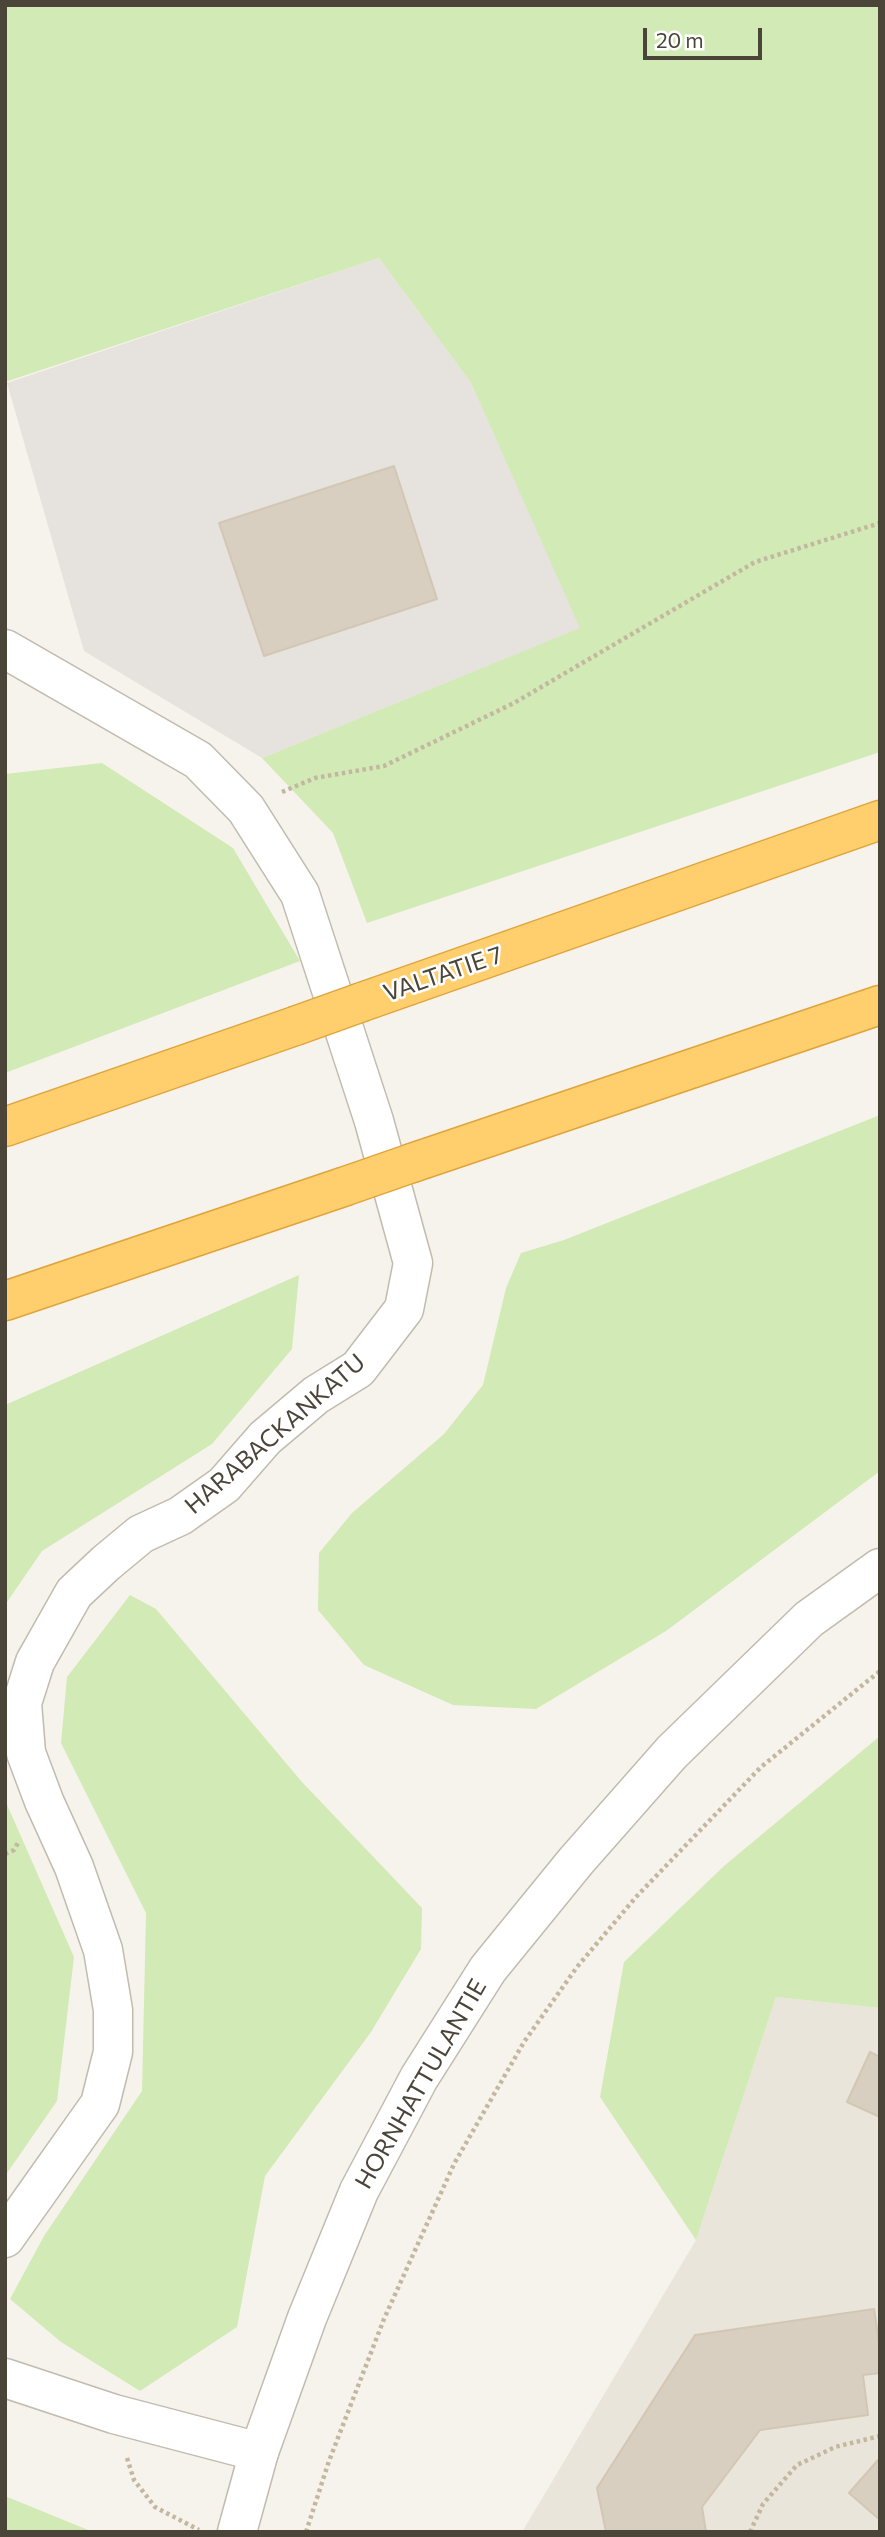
<!DOCTYPE html>
<html>
<head>
<meta charset="utf-8">
<style>
  body { margin:0 }
  #map { position:relative; width:885px; height:2537px; overflow:hidden; background:#f6f3ec; font-family:Commissioner,sans-serif }
  canvas { display:block }
  .frame { position:absolute; inset:0; border:7px solid #4b4439; pointer-events:none }
  .scale { position:absolute; left:643px; top:28px; width:119px; height:32px; box-sizing:border-box; border:4px solid #4b4439; border-top:0; padding-left:9px; font-size:21px; line-height:24px; white-space:nowrap; color:#4b4439; -webkit-text-stroke:5px #fff; paint-order:stroke }
</style>
</head>
<body>
<div id="map">
<canvas width="885" height="2537"></canvas>
<div class="frame"></div>
<div class="scale">20 m</div>
</div>
<script>
const g = document.querySelector('canvas').getContext('2d');
g.lineJoin = 'round';
function paint(path, color) { g.fillStyle = color; g.fill(path, 'evenodd'); }
const toPath = rows => new Path2D(rows.map(r => 'M' + r).join(''));
function strokePath(path, color, width, dash) { g.strokeStyle = color; g.lineWidth = width; g.lineCap = dash ? 'butt' : 'round'; g.setLineDash(dash || []); g.stroke(path); }
function write(font, color, halo, rows, align = 'center') {
  g.font = font + ' Commissioner,sans-serif'; g.lineWidth = 5; g.setLineDash([]); g.textBaseline = 'middle'; g.strokeStyle = halo; g.fillStyle = color; for (const [text, x, y, turn = 0] of rows) {
    g.save(); g.translate(x, y); g.rotate((+turn || 0) * Math.PI / 180); g.textAlign = isNaN(turn) ? turn : align; if (halo) g.strokeText(text, 0, 0); g.fillText(text, 0, 0); g.restore();
  }
}
const residential = toPath([
  [776,1997,880,2008,880,2532,522,2532,696,2240]
]);
const industrial = toPath([
  [379,258,471,383,581,628,262,758,84,651,7,383]
]);
const green = toPath([
  [5,5,880,5,880,752,367,923,333,833,262,758,580,628,471,383,379,258,5,382],
  [102,763,233,848,300,961,5,1073,5,774],
  [880,1115,880,1471,666,1631,536,1709,453,1705,364,1665,318,1610,319,1553,352,1513,444,1434,483,1385,506,1288,521,1253,564,1240],
  [299,1275,292,1349,212,1444,42,1551,5,1605,5,1405],
  [130,1595,156,1609,302,1782,422,1908,421,1949,371,2032,265,2176,237,2327,140,2391,61,2342,10,2299,44,2236,142,2091,146,1913,61,1743,67,1677],
  [880,1736,880,2008,776,1997,696,2240,600,2097,624,1962,724,1866],
  [5,1800,74,1957,57,2101,5,2176],
  [5,2496,93,2532,5,2532]
]);
const building = toPath([
  [394,466,437,599,264,656,219,523,394,466],
  [870,2052,880,2057,880,2117,847,2102,870,2052],
  [874,2309,880,2349,880,2373,863,2375,868,2415,760,2430,702,2507,706,2532,606,2532,597,2488,695,2335,874,2309],
  [878,2460,880,2462,880,2520,849,2493,878,2460]
]);
const path = toPath([
  [282,792,315,778,384,766,514,703,755,562,880,523],
  [5,1854,14,1850,19,1841],
  [127,2458,134,2480,155,2507,199,2530],
  [306,2532,329,2461,384,2319,454,2164,524,2042,577,1967,636,1897,761,1767,880,1671],
  [750,2532,763,2504,797,2465,835,2447,880,2436]
]);
const minor = toPath([
  [5,649,198,760,246,809,300,894,374,1121,413,1263,404,1309,358,1369,316,1395,265,1438,224,1485,180,1516,141,1534,106,1563,74,1593,35,1662,22,1703,26,1753,44,1801,74,1867,103,1950,113,2010,113,2052,100,2104,5,2238],
  [5,2378,114,2414,259,2452]
]);
const tertiary = toPath([
  [237,2532,259,2452,307,2318,359,2191,419,2078,488,1969,576,1861,672,1752,809,1619,880,1568]
]);
const motorway = toPath([
  [362,1002,880,820],
  [5,1127,295,1026],
  [412,1163,880,1005],
  [5,1301,343,1187]
]);
const motorwayBridge = toPath([
  [295,1026,362,1002],
  [343,1187,412,1163]
]);
const streetNames = [
  ["VALTATIE 7",443,974,-19],
  ["HARABACKANKATU",275,1434,-41],
  ["HORNHATTULANTIE",421,2084,-60]
];
paint(residential, '#eae5da');
paint(industrial, '#e6e2dd');
paint(green, '#d2eab5');
paint(building, '#d8cfc1');
strokePath(building, '#d3c7b4', 2);
strokePath(minor, '#c2bbae', 41);
strokePath(tertiary, '#c2bbae', 41);
strokePath(motorway, '#e0a43c', 41);
strokePath(path, '#c4b79f', 4.5, [3.5, 3.5]);
strokePath(minor, '#fff', 38);
strokePath(tertiary, '#fff', 38);
strokePath(motorway, '#ffcf6e', 38);
strokePath(motorwayBridge, '#e0a43c', 41, []);
strokePath(motorwayBridge, '#ffcf6e', 38);
write('24px', '#4b4439', '#fff', streetNames);
</script>
</body>
</html>
